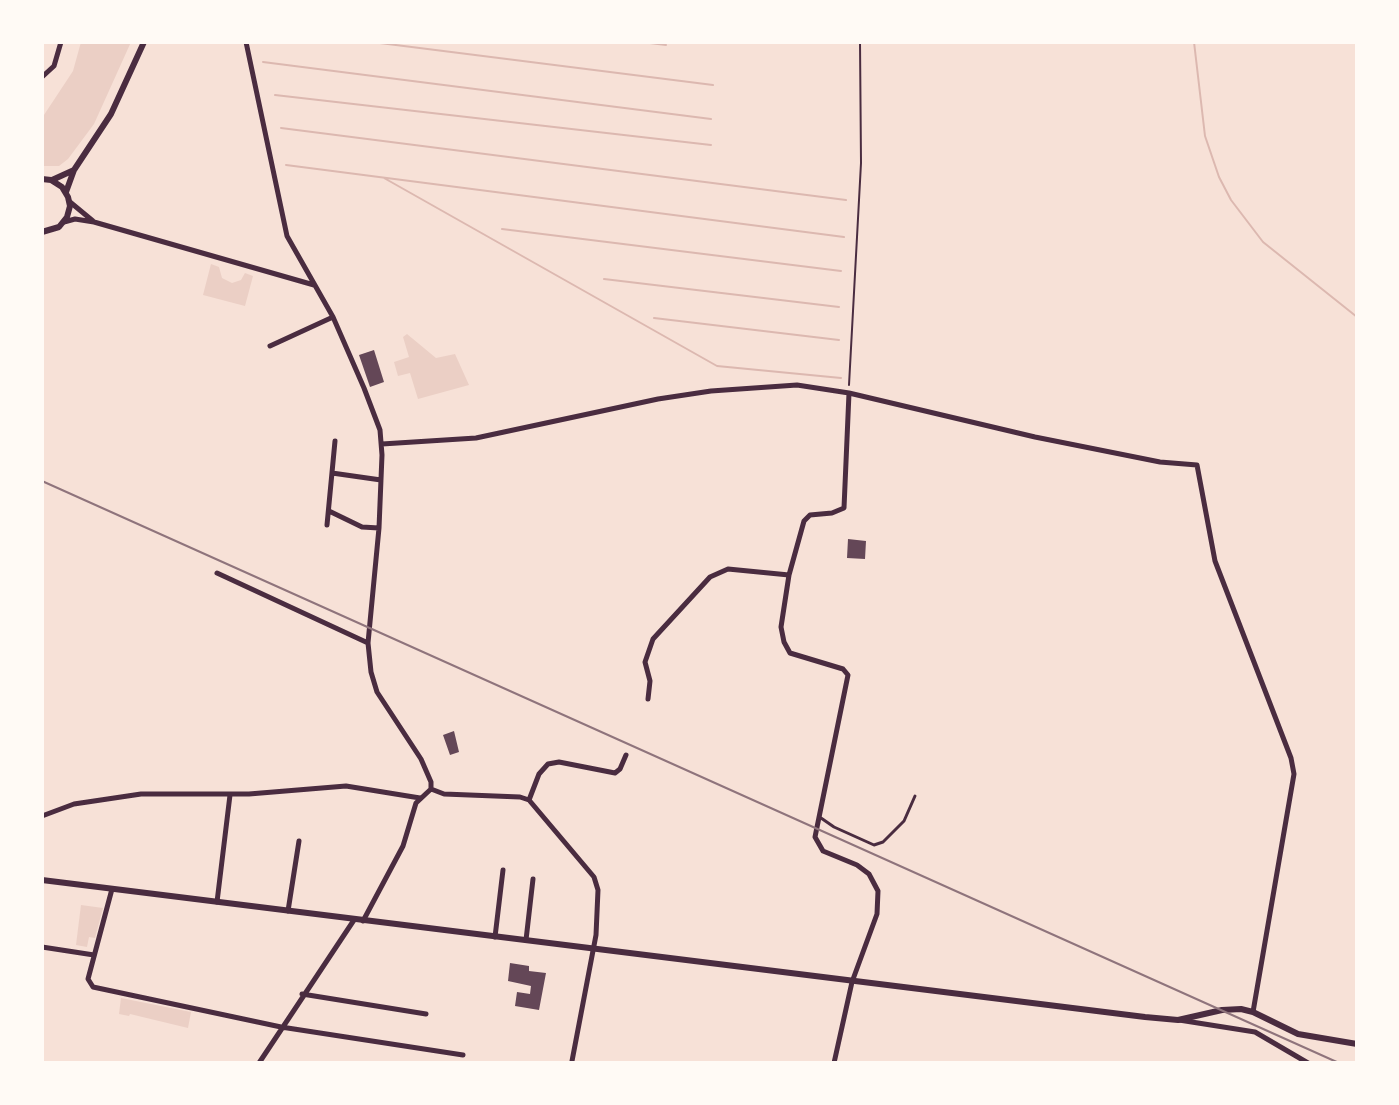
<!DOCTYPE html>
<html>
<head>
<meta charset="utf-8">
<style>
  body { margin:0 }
  #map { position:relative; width:1399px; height:1105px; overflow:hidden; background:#f7e1d7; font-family:"Noto Sans",sans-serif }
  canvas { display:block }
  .frame { position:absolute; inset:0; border:44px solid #fffaf5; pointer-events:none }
</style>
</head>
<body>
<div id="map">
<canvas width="1399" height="1105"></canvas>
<div class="frame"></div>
</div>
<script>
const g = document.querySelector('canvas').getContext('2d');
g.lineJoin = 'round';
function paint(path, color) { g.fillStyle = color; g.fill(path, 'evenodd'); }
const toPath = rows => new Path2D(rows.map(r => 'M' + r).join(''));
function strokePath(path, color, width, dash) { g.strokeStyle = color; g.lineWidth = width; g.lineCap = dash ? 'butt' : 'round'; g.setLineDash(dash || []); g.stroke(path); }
const green = toPath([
  [81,42,131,42,94,124,68,159,59,166,42,166,42,118,73,71],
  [211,264,219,267,222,278,232,283,241,280,245,273,253,276,245,306,203,295],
  [407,334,436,358,455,354,469,385,418,399,410,373,398,376,394,362,409,357,403,337],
  [81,905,103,908,95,938,89,937,87,947,76,945],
  [121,998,191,1012,188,1028,130,1014,129,1016,119,1014]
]);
const stream = toPath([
  [372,42,713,85],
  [642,42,666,45],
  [1194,42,1205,136,1219,177,1231,200,1263,242,1357,317],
  [263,62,711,119],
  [275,95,711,145],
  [281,128,846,200],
  [286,165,844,237],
  [384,178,717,366,841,378],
  [502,229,841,271],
  [604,279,839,307],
  [654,318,839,340]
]);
const building = toPath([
  [374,350,384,382,370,387,359,355],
  [848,539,866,541,865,559,847,558],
  [454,731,459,752,450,755,443,735],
  [510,963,529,966,529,971,546,973,539,1010,515,1006,517,992,530,994,531,986,508,981]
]);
const path = toPath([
  [849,385,861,163,860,42]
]);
const service = toPath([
  [821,818,834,827,874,845,883,842,904,821,915,796]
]);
const minor = toPath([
  [246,42,287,236,333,317,364,388,380,430,382,455,379,528,368,643,371,672,377,692,421,759,431,782,431,789,416,803,403,846,363,921],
  [42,77,54,66,61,42],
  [70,202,93,221],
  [64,222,75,219,94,222,314,285],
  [270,346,333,317],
  [849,393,1035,437,1160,462,1197,465,1215,561,1291,758,1294,774,1253,1012],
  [382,444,476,438,658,399,711,391,797,385,849,393,844,508,832,513,810,515,804,521,789,575,781,627,784,642,790,653,843,669,848,675,815,837,823,851,857,865,869,874,878,891,877,914,852,982,834,1063],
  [332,473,381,480],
  [329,511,362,527,379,528],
  [327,525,335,441],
  [217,573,368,643],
  [648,699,650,681,645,662,653,639,710,577,728,569,789,575],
  [431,789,444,794,520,797,529,800,594,877,598,890,596,935,572,1061],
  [529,800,539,774,548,764,559,762,615,773,620,769,626,755],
  [42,816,74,804,141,794,249,794,346,786,420,798],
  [112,889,88,979,93,987,281,1027,463,1055],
  [217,902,230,795],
  [288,911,299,841],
  [495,937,503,870],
  [526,940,533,879],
  [42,947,94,955],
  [302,994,426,1014],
  [1179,1020,1255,1032,1308,1063],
  [259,1063,354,920]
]);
const tertiary = toPath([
  [42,179,51,180,62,187,68,197,70,206,67,217,59,227,42,232],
  [52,180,74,170],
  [66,192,74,170,111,114,144,42],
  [42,880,1145,1017,1178,1020,1222,1010,1241,1009,1253,1012,1298,1034,1357,1044]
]);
const rail = toPath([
  [42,481,1339,1063]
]);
paint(green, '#ebcfc5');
strokePath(stream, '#dcb8b0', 2);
paint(building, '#644757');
strokePath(path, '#4a2c40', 2);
strokePath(service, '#4a2c40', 3);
strokePath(minor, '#4a2c40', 5);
strokePath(tertiary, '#4a2c40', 6);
strokePath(rail, '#8f747c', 2);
</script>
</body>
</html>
